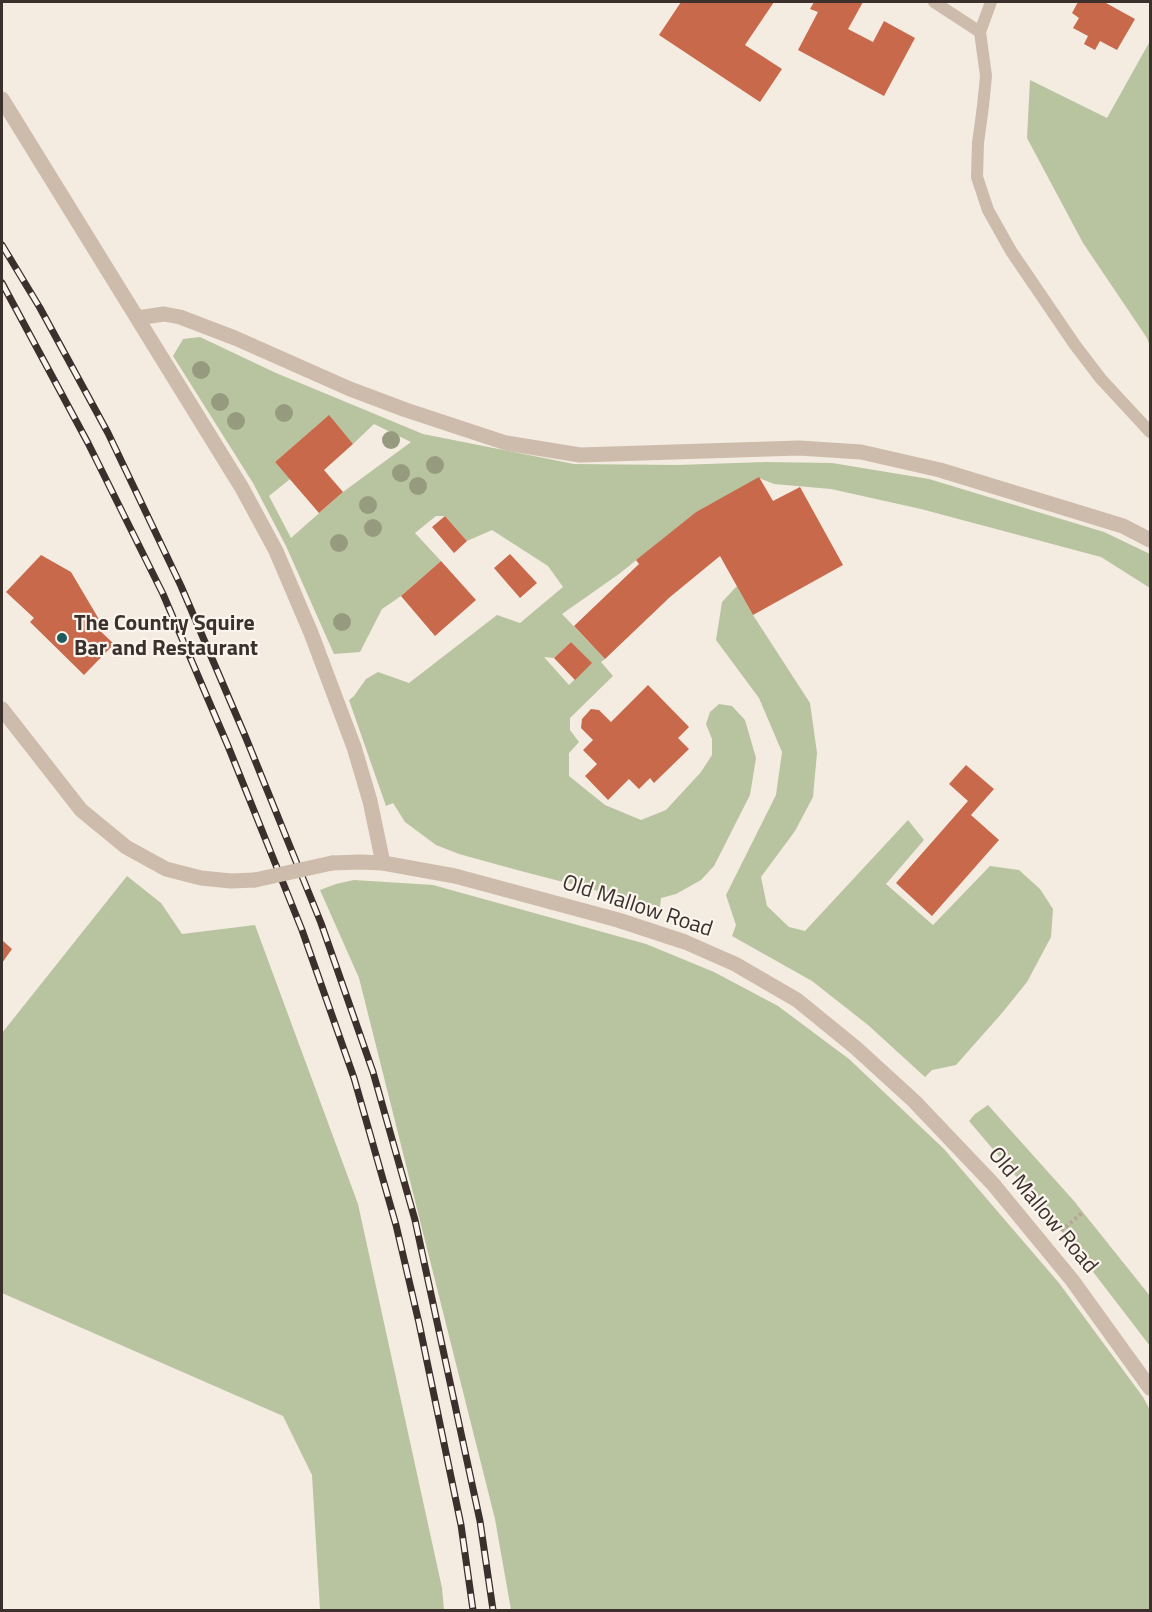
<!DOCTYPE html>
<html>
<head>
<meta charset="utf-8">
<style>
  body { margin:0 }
  #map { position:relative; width:1152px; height:1612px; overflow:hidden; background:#f4ebe1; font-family:"Titillium Web",sans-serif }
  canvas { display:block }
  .frame { position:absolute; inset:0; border:3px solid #3b302b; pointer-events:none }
</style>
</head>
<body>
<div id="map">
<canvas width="1152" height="1612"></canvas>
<div class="frame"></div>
</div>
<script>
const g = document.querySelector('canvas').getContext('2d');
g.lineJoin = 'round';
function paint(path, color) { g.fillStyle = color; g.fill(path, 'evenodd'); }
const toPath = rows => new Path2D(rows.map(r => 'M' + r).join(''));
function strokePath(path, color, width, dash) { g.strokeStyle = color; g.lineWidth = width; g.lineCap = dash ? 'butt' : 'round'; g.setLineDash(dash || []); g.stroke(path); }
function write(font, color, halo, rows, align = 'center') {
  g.font = font + ' "Titillium Web",sans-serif'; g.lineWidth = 4.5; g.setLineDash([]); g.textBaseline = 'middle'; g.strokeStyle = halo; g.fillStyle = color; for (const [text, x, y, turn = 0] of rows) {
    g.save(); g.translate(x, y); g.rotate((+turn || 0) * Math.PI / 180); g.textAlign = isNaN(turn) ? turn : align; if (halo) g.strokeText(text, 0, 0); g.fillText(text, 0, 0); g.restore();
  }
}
const green = toPath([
  [1150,41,1150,347,1147,338,1083,243,1027,138,1030,80,1107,118],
  [200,337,276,373,423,434,574,464,677,465,766,462,832,463,929,479,1104,532,1150,554,1150,588,1101,557,921,509,831,489,774,484,759,478,696,512,619,574,562,614,605,659,601,662,613,676,570,718,570,730,579,742,569,753,569,776,605,805,641,820,666,810,701,772,712,755,712,739,706,724,710,712,719,704,732,706,745,720,756,758,750,795,714,866,701,880,676,894,661,898,660,907,517,870,459,854,436,845,405,822,393,803,386,806,349,700,354,696,366,679,378,672,409,683,497,615,520,623,563,587,548,566,492,530,467,541,445,516,436,516,415,533,441,561,401,596,382,609,360,652,334,654,286,546,253,483,173,356,183,339],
  [328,416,353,444,374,424,411,442,343,492,291,538,269,496,290,479,275,462],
  [571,642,591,663,569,685,544,657,554,658],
  [737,586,753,615,810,703,817,753,813,797,795,831,761,877,767,906,789,927,805,931,908,820,924,840,886,884,933,925,990,866,1019,870,1040,889,1053,909,1051,937,1027,982,1002,1013,956,1065,932,1070,925,1077,868,1025,812,981,732,936,736,925,726,895,776,795,782,752,759,698,716,640,722,602],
  [127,876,161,903,182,934,255,925,358,1204,442,1588,444,1610,320,1610,312,1475,283,1416,2,1293,2,1033],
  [354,880,433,885,646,944,714,972,778,1006,849,1059,944,1149,1059,1283,1143,1397,1150,1410,1150,1610,511,1610,495,1519,359,978,320,890,336,884],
  [988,1105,1074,1201,1150,1296,1150,1346,1054,1221,969,1121,975,1114]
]);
const building = toPath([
  [681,2,774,2,745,45,782,69,760,102,659,35],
  [814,2,863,2,848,29,873,42,884,21,915,38,884,96,798,50,818,12,810,9],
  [1078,2,1107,2,1106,3,1135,19,1117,50,1100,41,1095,50,1084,44,1088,36,1073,28,1079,18,1072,13],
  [329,415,353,444,324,470,343,492,319,513,275,462],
  [759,477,773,501,800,487,843,565,753,615,720,556,670,597,605,659,574,626,639,564,636,560,696,512],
  [445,516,467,541,454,553,432,527],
  [510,554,537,583,520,598,494,568],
  [41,555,71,572,100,621,95,626,114,644,84,675,30,622,34,618,6,592],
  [441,561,476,600,435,636,401,596],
  [571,642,592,663,575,680,554,658],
  [648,685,689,727,678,738,689,749,654,783,650,778,639,789,629,779,608,800,585,776,597,764,583,750,593,740,581,728,582,719,591,709,599,710,611,722],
  [966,765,994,789,971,815,999,840,932,916,896,883,968,801,949,784],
  [2,940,12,949,2,963]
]);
const path = toPath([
  [1061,1231,1083,1212]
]);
const service = toPath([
  [934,2,980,32],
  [991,2,980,32,986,76,983,106,978,143,977,177,988,210,1011,251,1075,345,1101,379,1150,432]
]);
const minor = toPath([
  [2,99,242,488,276,551,311,633,354,747,370,801,383,863],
  [137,318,164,314,180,317,235,338,350,389,406,410,506,443,580,455,799,448,861,452,940,470,1123,526,1150,540]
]);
const tertiary = toPath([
  [2,709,81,810,126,847,166,869,201,878,231,881,255,880],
  [332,863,360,862,383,863,455,876,618,920,685,942,735,964,797,1000,856,1048,914,1101,993,1184,1072,1280,1150,1388]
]);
const rail = toPath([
  [2,245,40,308,108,433,181,586,246,738,321,923,373,1072,415,1220,480,1521,493,1610],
  [2,283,88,443,163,594,228,746,302,930,354,1078,396,1225,419,1323,461,1525,473,1610]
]);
const tertiaryBridge = toPath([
  [255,880,332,863]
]);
const trees = [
  [201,370],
  [220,402],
  [284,413],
  [236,421],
  [391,440],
  [435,465],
  [401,473],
  [418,486],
  [368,505],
  [373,528],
  [339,543],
  [342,622]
];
const markers = [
  [62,638,6,"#1f5a5e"]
];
const poiNames = [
  ["The Country Squire",74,625],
  ["Bar and Restaurant",74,650]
];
const streetNames = [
  ["Old Mallow Road",637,907,18],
  ["Old Mallow Road",1042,1211,50]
];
paint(green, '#b8c4a0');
paint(building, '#c8694b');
strokePath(path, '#b9a596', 4, [3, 3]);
strokePath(service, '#cdbbac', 12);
strokePath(minor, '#cdbbac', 15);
strokePath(tertiary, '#cdbbac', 15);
strokePath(rail, '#3b302b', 7);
strokePath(rail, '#fbf5ee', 4.5, [14]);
strokePath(tertiaryBridge, '#cdbbac', 15);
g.fillStyle = '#969b7f';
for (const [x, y] of trees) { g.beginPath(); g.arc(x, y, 9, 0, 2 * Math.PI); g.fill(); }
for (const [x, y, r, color] of markers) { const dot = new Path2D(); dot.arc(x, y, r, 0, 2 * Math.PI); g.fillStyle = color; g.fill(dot); strokePath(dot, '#fbf5ee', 2); }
write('bold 22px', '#3b302b', '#fbf5ee', poiNames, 'left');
write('22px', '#3b302b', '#fbf5ee', streetNames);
</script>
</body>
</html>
